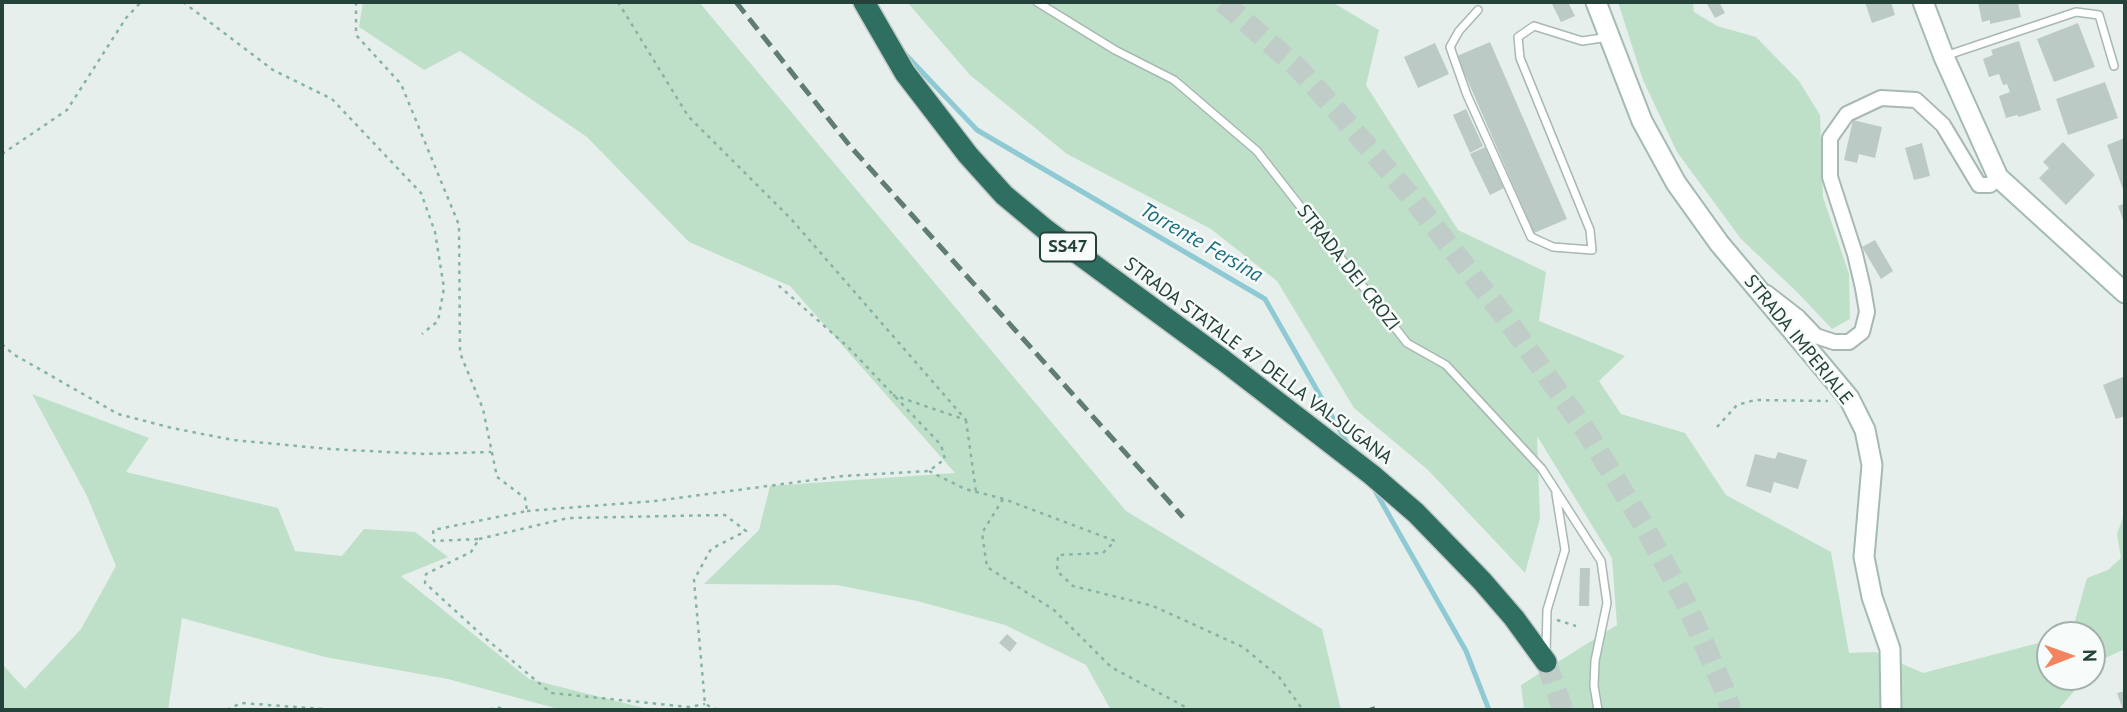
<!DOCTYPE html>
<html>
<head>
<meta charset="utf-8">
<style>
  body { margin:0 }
  #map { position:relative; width:2127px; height:712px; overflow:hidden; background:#e6efeb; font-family:"PT Sans",sans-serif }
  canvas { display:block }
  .frame { position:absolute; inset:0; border:4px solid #24423a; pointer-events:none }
  .north { position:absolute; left:2036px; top:621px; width:70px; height:70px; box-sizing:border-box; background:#f7fbf9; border:2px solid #a3b1ad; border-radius:50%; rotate:89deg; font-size:19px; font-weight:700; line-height:28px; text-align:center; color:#24423a }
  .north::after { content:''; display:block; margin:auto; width:24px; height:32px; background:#f4845f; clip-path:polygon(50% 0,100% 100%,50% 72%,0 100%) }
</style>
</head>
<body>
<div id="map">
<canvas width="2127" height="712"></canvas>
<div class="frame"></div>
<div class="north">N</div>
</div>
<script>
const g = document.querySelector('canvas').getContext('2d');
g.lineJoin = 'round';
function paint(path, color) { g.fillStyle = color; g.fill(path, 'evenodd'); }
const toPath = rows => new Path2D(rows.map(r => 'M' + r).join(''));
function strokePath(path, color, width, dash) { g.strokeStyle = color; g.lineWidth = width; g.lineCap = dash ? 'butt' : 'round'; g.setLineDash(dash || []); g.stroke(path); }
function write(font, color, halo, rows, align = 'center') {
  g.font = font + ' "PT Sans",sans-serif'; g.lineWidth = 5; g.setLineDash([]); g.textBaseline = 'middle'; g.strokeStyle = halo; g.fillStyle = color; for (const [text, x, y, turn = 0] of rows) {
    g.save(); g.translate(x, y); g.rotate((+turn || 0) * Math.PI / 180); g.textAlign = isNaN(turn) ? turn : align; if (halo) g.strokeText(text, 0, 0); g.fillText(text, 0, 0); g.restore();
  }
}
const green = toPath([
  [363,2,699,2,1126,511,1322,629,1341,710,1111,710,1086,665,1005,625,917,601,837,585,704,584,759,530,770,486,955,473,790,286,689,242,587,137,460,51,424,70,359,27],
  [907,2,1332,2,1379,30,1366,85,1458,230,1546,272,1539,321,1625,356,1599,381,1621,414,1685,433,1726,495,1831,552,1849,653,1875,652,1923,673,2050,640,2050,677,2086,677,2058,710,1524,710,1521,685,1617,625,1612,558,1537,436,1540,518,1525,573,1428,470,1354,408,1277,281,1211,229,1067,154,970,75],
  [1618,2,1693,2,1694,12,1717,26,1756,37,1799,81,1820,115,1823,197,1849,274,1850,319,1832,329,1798,293,1741,239,1677,152,1643,80],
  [32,394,149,438,126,472,278,508,295,551,342,556,364,529,415,532,448,557,401,576,529,679,652,710,562,710,448,679,325,657,182,618,168,710,2,710,2,664,25,689,81,629,116,566,87,496],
  [2125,512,2125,649,2099,661,2092,670,2092,635,2071,635,2087,578,2108,570,2121,558,2117,534]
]);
const stream = toPath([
  [906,55,977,130,1265,299,1350,448],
  [1373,487,1466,651,1489,710]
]);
const building = toPath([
  [1551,2,1568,2,1575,16,1561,22],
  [1706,2,1719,2,1725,13,1715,18],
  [1865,2,1891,2,1895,15,1872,23],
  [1978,2,2018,3,2021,17,1990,24,1990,20,1982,22],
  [2078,23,2095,67,2054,82,2037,39],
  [2019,41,2041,110,2019,117,2017,115,2006,118,1999,96,2010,92,2007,84,2003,85,1999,74,1989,77,1983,59,1993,55,1991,50],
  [1490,42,1567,219,1534,233,1457,56],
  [1435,43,1449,74,1418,88,1404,57],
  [2105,82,2118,118,2068,135,2056,99],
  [1466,109,1483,146,1470,153,1453,115],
  [1853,120,1882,127,1875,158,1859,154,1857,163,1844,160],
  [2125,138,2125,195,2107,145],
  [2063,142,2095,175,2066,205,2039,178,2049,168,2043,162],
  [1922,143,1930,176,1914,180,1905,148],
  [1485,147,1504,188,1490,195,1470,154],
  [2125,203,2125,225,2118,206],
  [1875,240,1893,271,1881,279,1862,247],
  [2125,376,2125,416,2116,419,2103,385],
  [1778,452,1807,460,1798,489,1774,482,1771,493,1746,486,1755,454,1775,459],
  [1580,568,1590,568,1589,606,1579,606],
  [1007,634,1017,643,1010,652,999,643],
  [2125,691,2125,710,2123,710,2117,693]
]);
const highwayTunnel = toPath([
  [1223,2,1298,68,1338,112,1413,199,1508,321,1586,431,1643,524,1684,599,1724,689,1731,710],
  [1546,662,1563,710]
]);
const path = toPath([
  [183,2,273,70,332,99,421,193,435,232,444,288,438,321,422,334],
  [356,2,356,35,401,84,459,225,460,353,483,409,497,477,525,498,527,511,433,530,434,541,479,539,471,552,426,574,425,583,485,638,551,693,689,707,705,704],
  [618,2,688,116,792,220,966,420,893,395],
  [2,154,67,110,126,18,141,2],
  [2,344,13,354,118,414,172,428,233,440,330,449,425,454,491,452],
  [966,420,976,492],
  [1717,427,1737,405,1755,400,1828,401],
  [929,471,965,489,1004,499,1115,541,1103,553,1058,555,1057,571,1073,586,1153,606,1243,647,1279,677,1303,710],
  [1003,499,982,533,987,567,1054,610,1111,667,1191,710],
  [527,511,655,501,843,476,929,471,945,459,941,445,848,347,778,285],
  [479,539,568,518,725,515,746,531,711,549,694,580,705,704,718,710],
  [1557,620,1576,626],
  [227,710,241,703,336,710],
  [490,710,496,707,506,710]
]);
const lane = toPath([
  [1037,2,1115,50,1174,80,1257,151,1407,343,1446,365,1542,469,1601,561,1607,603,1595,661,1594,686,1598,710],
  [1478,10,1459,31,1450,47,1467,95,1531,237,1553,247,1592,250,1590,230,1520,58,1518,37,1534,26,1582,41,1609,37],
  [1945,56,2076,12,2099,15,2114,66],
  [1546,654,1547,610,1565,550,1556,494]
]);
const street = toPath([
  [1767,293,1798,317,1816,336,1834,342,1849,342,1862,332,1867,312,1863,288,1855,254,1830,177,1830,138,1847,114,1881,98,1916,100,1943,125,1979,185,1990,185,1998,177]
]);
const secondary = toPath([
  [1596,2,1642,121,1676,183,1719,243,1849,398,1865,430,1872,465,1864,557,1872,597,1890,649,1891,710],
  [1923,2,1944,57,1998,177,2125,293]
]);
const highway = toPath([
  [864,2,905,73,968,155,1004,195,1046,230,1223,360,1372,475,1416,513,1482,581,1514,618,1546,662]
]);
const rail = toPath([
  [736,2,850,146,1183,517],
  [1372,707,1373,710]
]);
const shields = [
  [1068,247,56]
];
const shieldNames = [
  ["SS47",1068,247]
];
const streetNames = [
  ["STRADA DEI CROZI",1348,268,52],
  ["STRADA IMPERIALE",1798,340,51],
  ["STRADA STATALE 47 DELLA VALSUGANA",1258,361,37]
];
const waterNames = [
  ["Torrente Fersina",1201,243,30]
];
paint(green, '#bfe0c8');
strokePath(stream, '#8ec9d4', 5);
paint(building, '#bbcac4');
strokePath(highwayTunnel, '#bfccc8', 21, [21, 10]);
strokePath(lane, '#a8b8b2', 10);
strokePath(street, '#a8b8b2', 18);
strokePath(secondary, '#a4bbb3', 23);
strokePath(highway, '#c2cac8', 24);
strokePath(path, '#86b3a5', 2.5, [3.5, 5]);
strokePath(lane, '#fff', 7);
strokePath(street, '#fff', 14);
strokePath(secondary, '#fff', 19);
strokePath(highway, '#2f6f62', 21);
strokePath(rail, '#5f7d75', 5, [14, 7]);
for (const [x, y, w] of shields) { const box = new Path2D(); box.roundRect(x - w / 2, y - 14.5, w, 29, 5); g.fillStyle = '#f7fbf9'; g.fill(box); strokePath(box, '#24423a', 2); }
write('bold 18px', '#24423a', null, shieldNames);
write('19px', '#24423a', '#f7fbf9', streetNames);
write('italic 21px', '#1c6f80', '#f7fbf9', waterNames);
</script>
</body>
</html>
